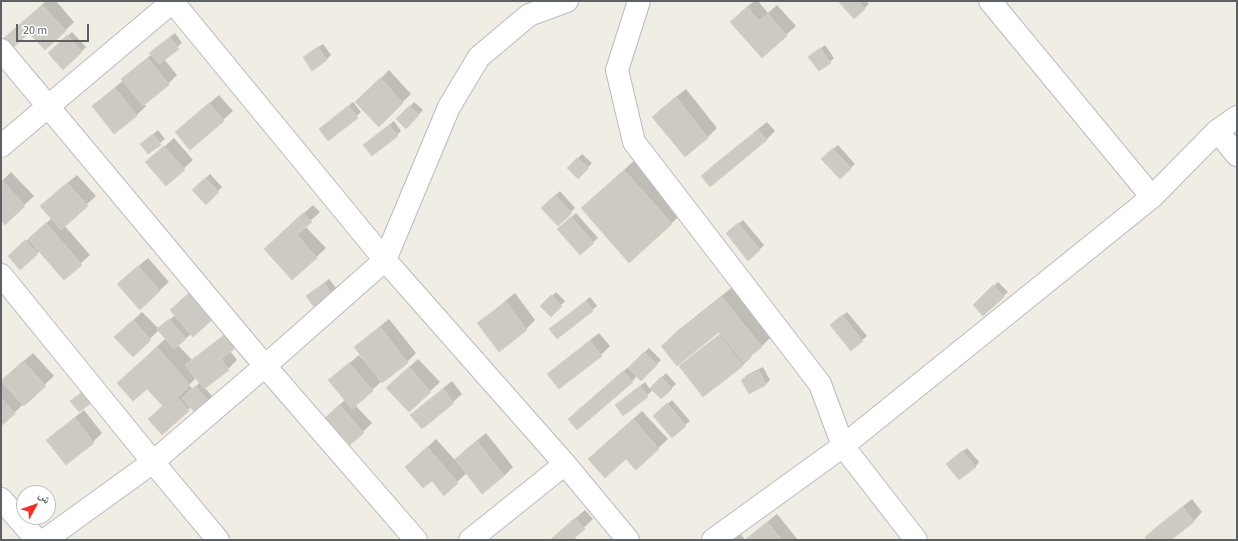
<!DOCTYPE html>
<html>
<head>
<meta charset="utf-8">
<style>
  body { margin:0 }
  #map { position:relative; width:1238px; height:541px; overflow:hidden; background:#f0ede5; font-family:"Source Sans 3","Noto Naskh Arabic",sans-serif }
  canvas { display:block }
  .frame { position:absolute; inset:0; border:2px solid #5c6166; pointer-events:none }
  .north { position:absolute; left:16px; top:485px; width:40px; height:40px; box-sizing:border-box; background:#fff; border:1px solid #bec0c2; border-radius:50%; rotate:50deg; font-size:11px; font-weight:700; line-height:16px; text-align:center; color:#5c6166 }
  .north::after { content:''; display:block; margin:auto; width:14px; height:18px; background:#f82d23; clip-path:polygon(50% 0,100% 100%,50% 72%,0 100%) }
  .scale { position:absolute; left:16px; top:24px; width:73px; height:18px; box-sizing:border-box; border:2px solid #5c6166; border-top:0; padding-left:5px; font-size:12px; line-height:14px; white-space:nowrap; color:#5c6166; -webkit-text-stroke:3px #fff; paint-order:stroke }
</style>
</head>
<body>
<div id="map">
<canvas width="1238" height="541"></canvas>
<div class="frame"></div>
<div class="north">ش</div>
<div class="scale">20 m</div>
</div>
<script>
const g = document.querySelector('canvas').getContext('2d');
g.lineJoin = 'round';
function paint(path, color) { g.fillStyle = color; g.fill(path, 'evenodd'); }
const toPath = rows => new Path2D(rows.map(r => 'M' + r).join(''));
function strokePath(path, color, width, dash) { g.strokeStyle = color; g.lineWidth = width; g.lineCap = dash ? 'butt' : 'round'; g.setLineDash(dash || []); g.stroke(path); }
const shadow = toPath([
  [46,1,56,1,74,22,65,31,29,32,15,29],
  [754,1,758,1,768,13,777,5,796,26,762,57,740,13],
  [839,1,866,1,869,4,854,18],
  [72,32,86,47,81,52,49,53],
  [175,33,182,43,164,59,177,75,168,84,144,103,146,106,137,115,114,132,94,106,103,97,124,80,123,79,132,70,152,54,151,53,155,48],
  [323,44,331,55,326,60,305,57,309,53],
  [825,45,834,58,830,62,809,57],
  [389,70,411,94,379,125,357,102],
  [686,89,717,128,708,137,685,156,653,117,662,108],
  [219,95,233,111,190,149,185,124],
  [353,102,361,112,329,140,325,125],
  [414,102,423,110,406,127,398,119],
  [394,121,401,131,397,135,369,141],
  [767,122,775,131,766,140,703,176,711,167],
  [158,130,165,139,148,153,142,144],
  [174,138,193,160,166,185,147,162],
  [838,145,855,164,840,178,827,154],
  [582,154,592,163,578,177,569,168],
  [637,158,684,211,671,224,582,208],
  [11,172,34,196,5,223,1,219,1,182],
  [210,174,222,187,206,203,193,190],
  [77,175,96,196,64,225,90,255,64,279,39,251,20,269,9,256,52,218,51,197],
  [560,191,575,208,571,212,547,203],
  [313,205,320,212,305,226,326,248,293,279,274,240],
  [576,213,598,238,580,254,562,225],
  [743,220,764,245,759,250,732,229],
  [148,258,169,282,140,308,128,275],
  [329,279,336,288,314,305,307,296],
  [998,282,1008,292,983,315,974,305],
  [199,285,221,309,178,345,192,360,233,328,242,339,230,351,237,360,228,369,205,388,214,398,191,407,162,434,149,419,163,405,131,371,166,338,159,330,133,355,125,328,142,312,159,329,175,315,180,302],
  [196,378,200,382,193,389,189,385],
  [735,285,774,334,761,347,750,355,752,356,743,365,703,396,680,367,689,358,721,333,719,331,662,346,675,333],
  [556,292,565,301,551,315,541,306],
  [515,293,535,320,526,329,479,324,488,315],
  [590,297,597,306,557,338,550,329],
  [847,312,867,336,851,349,836,321],
  [389,319,416,353,407,362,382,381,355,405,372,423,350,444,335,409,346,399,339,372,359,355,369,366,370,365,356,347,365,338],
  [599,333,610,346,601,355,549,374,558,365],
  [649,348,661,360,641,380,637,376,632,381,578,410,633,363],
  [33,353,54,376,1,425,1,381],
  [418,359,440,382,409,411,396,379],
  [763,367,770,380,765,385,742,380,747,375],
  [666,373,676,384,661,398,653,390,624,415,621,401,645,382,650,389],
  [452,381,462,394,453,402,412,415,421,406],
  [85,389,93,399,89,404,76,397],
  [672,400,690,421,672,436,659,412],
  [84,410,102,433,93,442,66,463,48,440,57,431],
  [642,411,668,439,636,469,626,458,598,451],
  [486,433,513,467,504,476,467,473,444,494,432,480,406,467,436,439,455,460,465,450],
  [967,448,979,462,975,467,952,460],
  [1192,499,1202,512,1194,521,1169,540,1148,540,1146,537,1155,528],
  [585,510,593,519,574,537,577,540,550,540],
  [777,514,798,540,732,540,740,533,745,540]
]);
const building = toPath([
  [838,1,858,1,865,9,854,19,838,1],
  [42,5,66,31,45,50,29,33,13,48,4,38,42,5],
  [747,7,759,21,768,14,787,36,762,58,730,22,747,7],
  [67,35,82,52,63,70,48,53,67,35],
  [170,37,179,49,159,64,149,53,170,37],
  [318,47,327,60,312,71,303,57,318,47],
  [820,48,831,63,819,71,808,57,820,48],
  [148,58,169,85,143,106,121,79,148,58],
  [380,78,403,103,379,127,355,102,380,78],
  [115,88,137,116,114,134,92,106,115,88],
  [676,97,708,138,685,157,652,117,676,97],
  [209,103,224,121,190,150,175,132,209,103],
  [348,106,358,118,328,141,319,129,348,106],
  [409,106,419,115,406,129,396,119,409,106],
  [389,125,398,136,372,156,363,145,389,125],
  [758,130,767,140,710,187,701,176,758,130],
  [153,134,161,145,148,154,140,144,153,134],
  [164,146,185,170,166,186,145,162,164,146],
  [833,148,851,169,840,179,821,159,833,148],
  [577,158,589,168,578,179,567,168,577,158],
  [624,170,672,224,629,263,581,208,624,170],
  [205,178,219,192,206,205,192,190,205,178],
  [2,180,25,206,5,225,1,220,2,180],
  [67,183,88,206,61,230,40,206,67,183],
  [555,195,572,213,558,226,541,208,555,195],
  [303,213,312,222,297,235,317,258,292,280,264,249,303,213],
  [571,217,594,243,580,255,557,229,571,217],
  [46,223,82,265,64,280,28,239,46,223],
  [738,223,760,250,748,261,726,233,738,223],
  [25,240,38,254,20,270,8,256,25,240],
  [138,266,160,291,140,310,117,284,138,266],
  [324,283,332,294,314,307,306,296,324,283],
  [993,285,1004,297,983,316,973,305,993,285],
  [189,293,213,319,193,337,170,310,189,293],
  [551,295,562,306,551,317,540,306,551,295],
  [722,297,762,347,743,362,719,332,677,366,661,346,722,297],
  [586,301,593,311,557,339,549,329,586,301],
  [506,302,527,330,499,352,477,323,506,302],
  [842,315,863,341,851,351,830,325,842,315],
  [169,319,186,339,174,349,157,329,169,319],
  [133,320,151,340,133,357,114,337,133,320],
  [380,327,408,363,382,383,354,347,380,327],
  [719,335,743,366,703,397,679,366,719,335],
  [223,336,234,349,221,359,229,370,204,389,185,365,223,336],
  [590,341,602,356,559,389,547,374,590,341],
  [157,347,190,385,177,398,189,411,162,435,148,419,163,406,147,389,133,401,117,383,157,347],
  [644,352,657,365,641,381,628,368,644,352],
  [23,361,46,386,24,406,1,381,23,361],
  [349,363,373,391,352,409,328,380,349,363],
  [409,367,431,392,409,412,386,388,409,367],
  [623,371,633,382,577,430,568,419,623,371],
  [759,371,766,385,749,394,741,380,759,371],
  [661,377,672,389,661,399,650,388,661,377],
  [195,386,210,403,197,415,182,398,195,386],
  [640,386,648,397,623,416,615,405,640,386],
  [443,389,454,403,422,429,410,415,443,389],
  [81,393,90,404,79,412,70,401,81,393],
  [1,398,15,414,1,426,1,398],
  [667,403,686,426,672,438,653,416,667,403],
  [339,405,364,433,350,445,325,418,339,405],
  [75,418,94,443,66,465,46,440,75,418],
  [633,419,659,449,636,470,626,459,605,478,588,459,633,419],
  [477,441,504,476,482,494,455,459,477,441],
  [427,447,458,483,444,496,432,481,423,488,405,467,427,447],
  [962,451,976,467,959,480,946,464,962,451],
  [1183,507,1194,522,1171,540,1147,540,1145,537,1183,507],
  [575,518,585,529,572,540,550,540,575,518],
  [767,522,782,540,745,540,767,522]
]);
const minor = toPath([
  [639,1,617,70,634,142,820,384,843,446,916,540],
  [990,1,1152,197],
  [1,50,265,366,416,540],
  [1217,131,1237,155],
  [1,146,172,2],
  [1,275,153,462,218,540],
  [1,499,37,540],
  [45,540,153,462,265,366,385,260,449,107,479,57,529,15,567,1],
  [470,540,565,464],
  [713,540,843,446,1152,197,1217,131,1237,117]
]);
const tertiary = toPath([
  [172,1,385,260,565,464,628,540]
]);
paint(shadow, '#0003');
paint(building, '#cdcac4');
strokePath(building, '#d6cfc2', 1);
strokePath(minor, '#b7bbc0', 24);
strokePath(tertiary, '#b7bbc0', 24);
strokePath(minor, '#fff', 22);
strokePath(tertiary, '#fff', 22);
</script>
</body>
</html>
